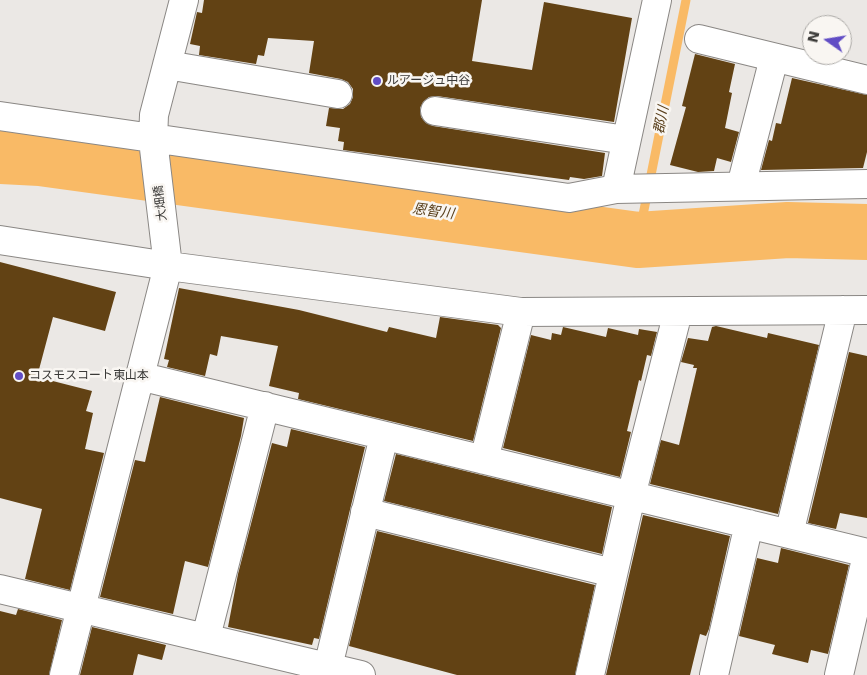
<!DOCTYPE html>
<html>
<head>
<meta charset="utf-8">
<style>
  body { margin:0 }
  #map { position:relative; width:867px; height:675px; overflow:hidden; background:#ebe8e5; font-family:"DejaVu Sans",sans-serif }
  canvas { display:block }
  .north { position:absolute; left:802px; top:15px; width:50px; height:50px; box-sizing:border-box; background:#f9f6f2; border:1px solid #adaba8; border-radius:50%; rotate:283deg; font-size:14px; font-weight:700; line-height:20px; text-align:center; color:#3b3a38 }
  .north::after { content:''; display:block; margin:auto; width:18px; height:22px; background:#614dc5; clip-path:polygon(50% 0,100% 100%,50% 72%,0 100%) }
</style>
</head>
<body>
<div id="map">
<canvas width="867" height="675"></canvas>
<div class="north">N</div>
</div>
<script>
const g = document.querySelector('canvas').getContext('2d');
g.lineJoin = 'round';
const toPath = rows => new Path2D(rows.map(r => 'M' + r).join(''));
function strokePath(path, color, width, dash) { g.strokeStyle = color; g.lineWidth = width; g.lineCap = dash ? 'butt' : 'round'; g.setLineDash(dash || []); g.stroke(path); }
function paint(path, color) { g.fillStyle = color; g.fill(path, 'evenodd'); }
function write(font, color, halo, rows, align = 'center') {
  g.font = font + ' "DejaVu Sans","Noto Sans JP",sans-serif'; g.lineWidth = 5; g.setLineDash([]); g.textBaseline = 'middle'; g.strokeStyle = halo; g.fillStyle = color; for (const [text, x, y, turn = 0] of rows) {
    g.save(); g.translate(x, y); g.rotate((+turn || 0) * Math.PI / 180); g.textAlign = isNaN(turn) ? turn : align; if (halo) g.strokeText(text, 0, 0); g.fillText(text, 0, 0); g.restore();
  }
}
const stream = toPath([
  [638,240,686,0]
]);
const river = toPath([
  [0,156,40,158,638,240,788,230,867,232]
]);
const building = toPath([
  [204,0,482,0,472,61,532,70,544,2,632,18,614,122,437,96,429,97,423,102,420,108,421,117,426,123,433,126,605,153,602,176,584,179,570,177,569,180,343,150,344,142,338,141,340,128,326,126,329,108,343,109,350,104,353,97,353,89,348,82,341,79,309,73,314,41,268,38,264,56,258,55,256,64,199,55,200,46,190,44,197,12,202,13],
  [695,54,735,64,729,92,732,93,725,128,739,132,731,162,717,158,714,171,698,172,670,165,686,107,682,106],
  [792,78,867,95,867,152,863,168,761,170,769,140,772,141,776,123,781,124],
  [0,262,116,292,105,331,53,317,37,377,92,391,86,411,93,413,85,449,104,453,70,590,25,579,42,509,0,498],
  [179,288,299,310,387,332,389,327,436,338,440,317,498,325,501,328,473,441,298,399,299,393,269,386,278,346,221,336,217,356,210,354,205,376,167,367,169,360,164,359],
  [716,326,767,338,768,333,819,345,778,514,650,484,661,440,679,445,697,368,693,368,694,365,681,362,688,338,708,341,712,327],
  [563,327,606,337,608,328,638,335,639,329,657,332,651,356,647,355,641,381,639,380,627,431,631,432,620,477,503,448,531,335,551,340,552,333,561,335],
  [849,352,867,356,867,518,840,513,836,529,808,523],
  [160,397,244,418,241,436,208,567,185,561,173,614,100,597,135,460,145,462],
  [291,429,365,447,319,639,314,638,312,645,228,627,238,574,272,443,287,447],
  [396,454,612,507,602,554,384,501],
  [643,515,730,536,709,629,706,636,700,634,690,675,606,675],
  [377,531,595,585,575,675,457,675,349,646],
  [781,548,849,565,828,654,811,650,808,663,772,654,775,645,739,636,757,558,778,563],
  [18,609,62,620,49,675,0,675,0,611,16,615],
  [92,627,166,645,162,660,138,654,133,675,80,675]
]);
const minor = toPath([
  [699,39,867,80],
  [167,65,338,94],
  [435,111,626,140],
  [0,116,569,198,616,189,867,184],
  [741,186,774,58],
  [616,189,657,0],
  [0,240,168,266,521,312,867,310],
  [139,376,867,553],
  [484,460,521,312],
  [365,512,613,573],
  [789,534,843,310],
  [0,589,361,675],
  [206,637,265,406],
  [64,675,168,266,153,140,154,115,184,0],
  [326,675,384,436],
  [590,675,631,496,678,312],
  [714,675,749,524],
  [839,675,867,555]
]);
const markers = [
  [377,81,5,"#614dc5"],
  [19,376,5,"#614dc5"]
];
const poiNames = [
  ["ルアージュ中谷",387,81],
  ["コスモスコート東山本",29,376]
];
const streetNames = [
  ["大畑橋",161,203,-97]
];
const waterNames = [
  ["郡川",662,120,-79],
  ["恩智川",433,212,8]
];
strokePath(stream, '#f9ba66', 9);
strokePath(river, '#f9ba66', 56);
paint(building, '#624214');
strokePath(minor, '#8a8784', 30);
strokePath(minor, '#fff', 28);
for (const [x, y, r, color] of markers) { const dot = new Path2D(); dot.arc(x, y, r, 0, 2 * Math.PI); g.fillStyle = color; g.fill(dot); strokePath(dot, '#f9f6f2', 2); }
write('12px', '#3b3a38', '#f9f6f2', poiNames, 'left');
write('12px', '#3b3a38', '#f9f6f2', streetNames);
write('italic 14px', '#5a401d', '#f9f6f2', waterNames);
</script>
</body>
</html>
